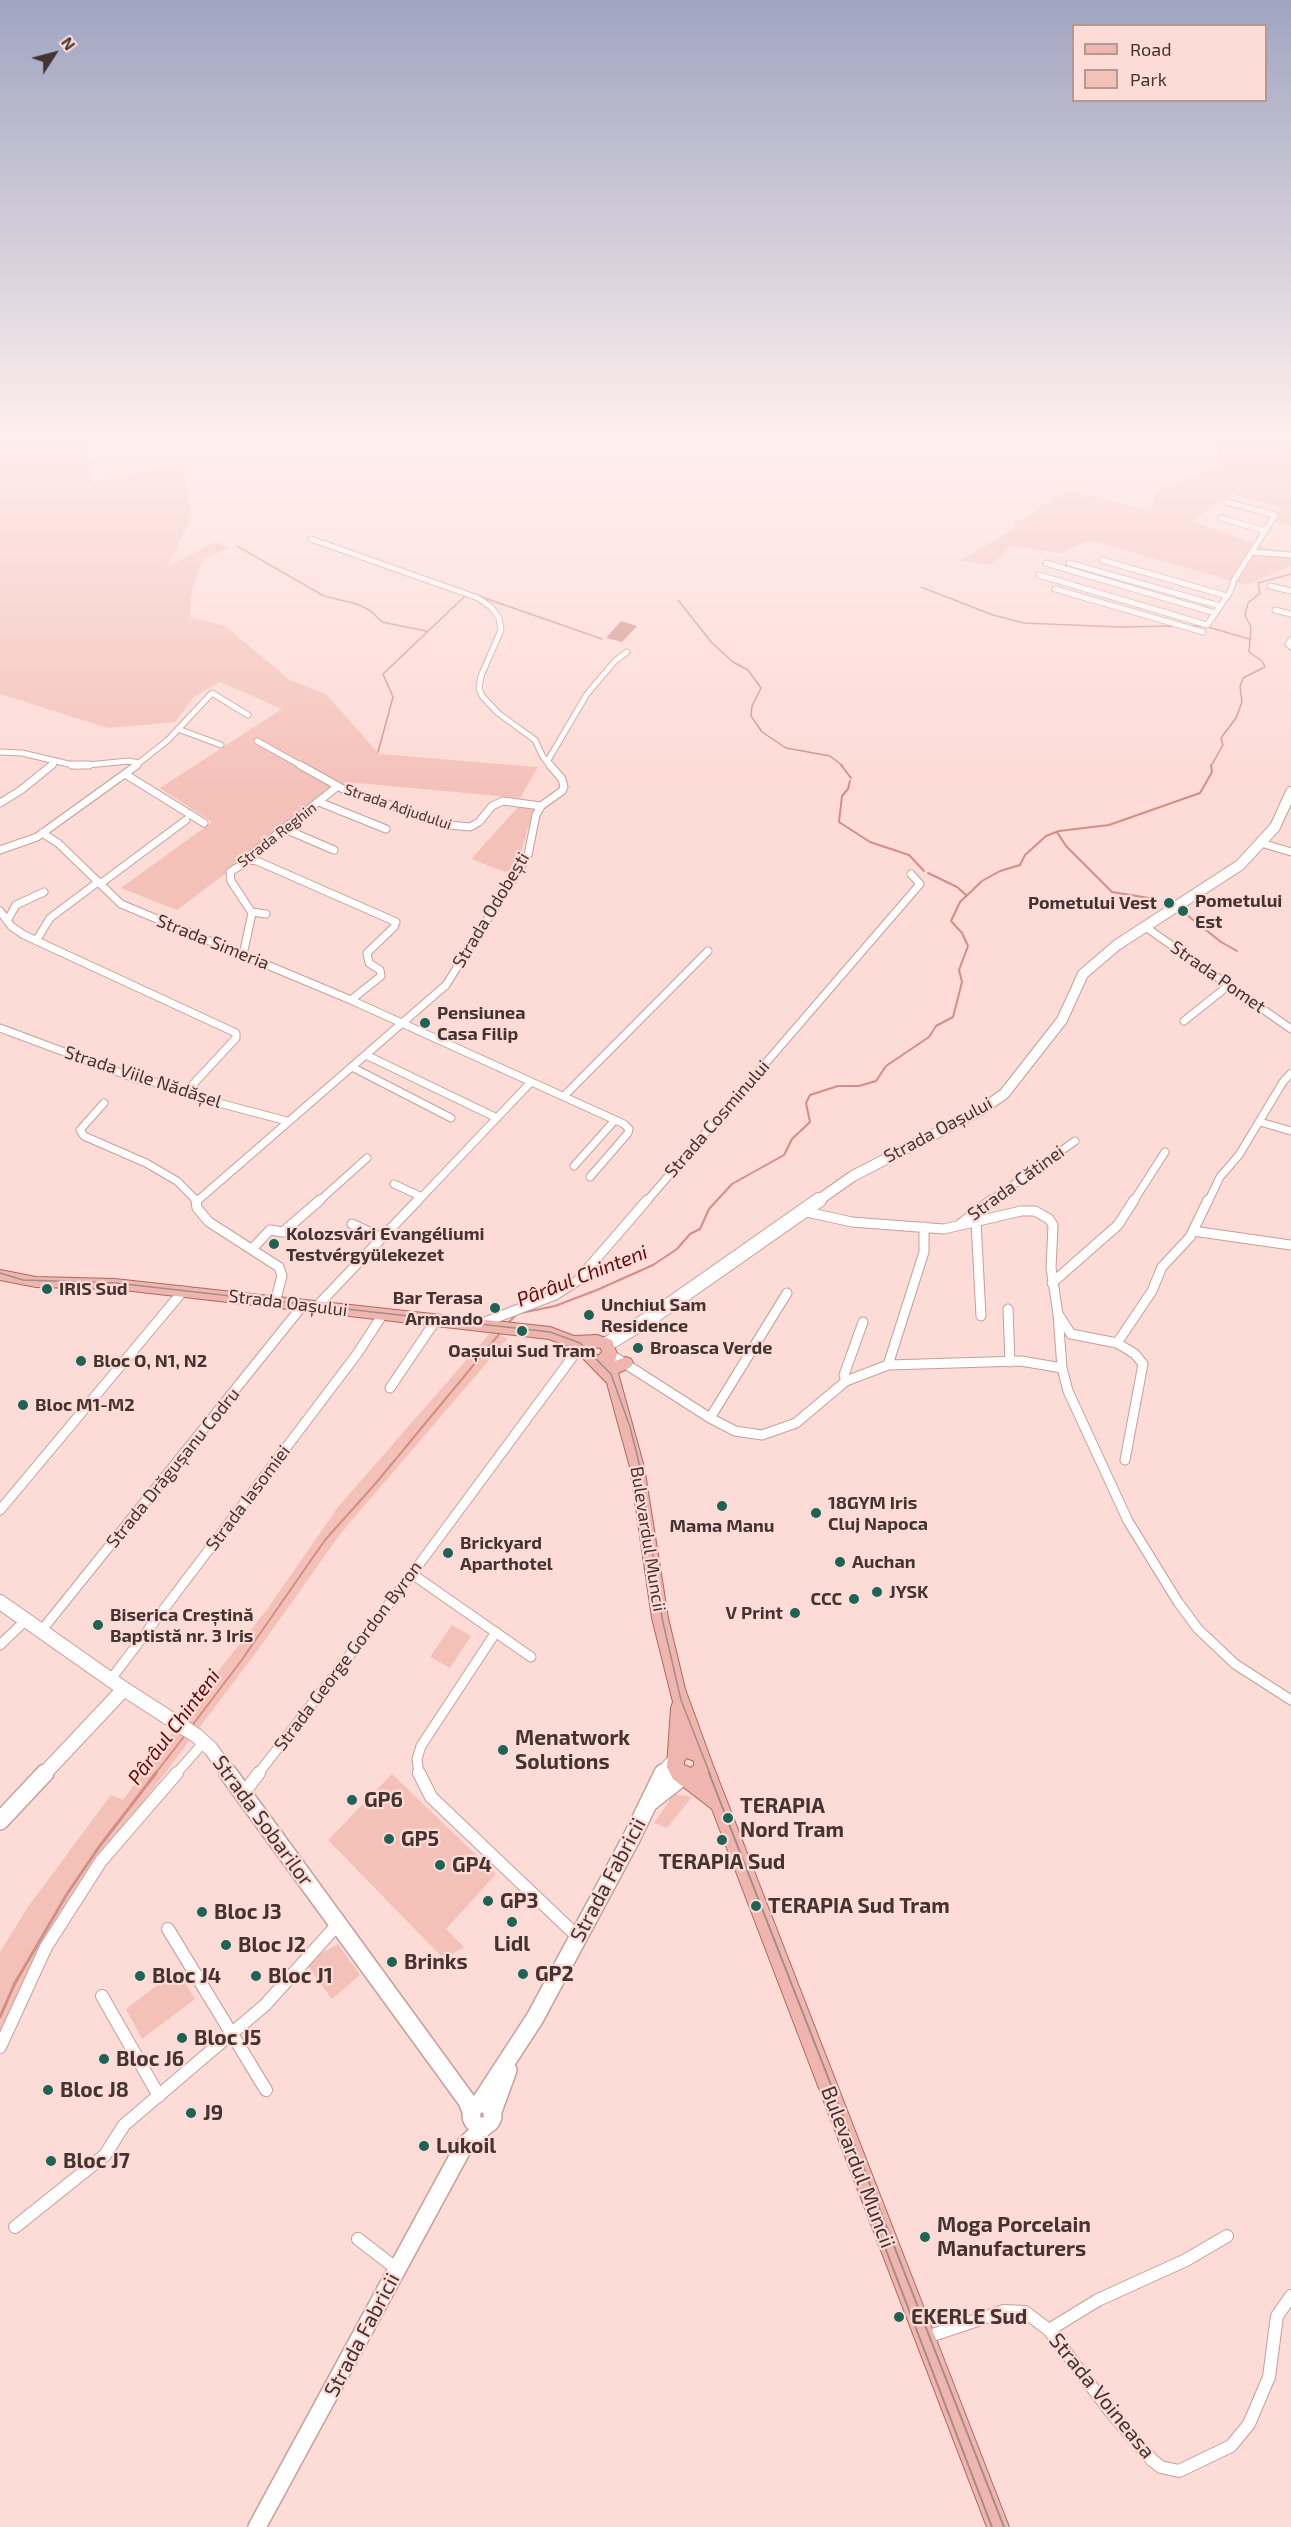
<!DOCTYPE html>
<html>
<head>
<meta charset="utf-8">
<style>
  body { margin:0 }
  #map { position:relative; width:1291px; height:2527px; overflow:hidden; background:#fddbd6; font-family:"Exo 2",sans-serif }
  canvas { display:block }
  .legend { position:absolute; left:1072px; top:24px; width:195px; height:78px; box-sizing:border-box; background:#fddbd6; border:2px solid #b39894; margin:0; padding:8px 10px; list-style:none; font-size:18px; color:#443431 }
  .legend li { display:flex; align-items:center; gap:12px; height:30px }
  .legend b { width:30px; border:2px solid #b39894 }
  .north { position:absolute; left:24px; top:24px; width:60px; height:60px; -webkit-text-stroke:4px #fddbd6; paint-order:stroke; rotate:54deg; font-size:16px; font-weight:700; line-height:24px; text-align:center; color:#443431 }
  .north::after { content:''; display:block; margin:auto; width:21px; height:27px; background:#443431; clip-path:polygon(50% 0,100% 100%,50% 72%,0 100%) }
</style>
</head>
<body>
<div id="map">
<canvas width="1291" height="2527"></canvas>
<ul class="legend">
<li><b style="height:8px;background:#efb6af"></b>Road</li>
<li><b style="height:16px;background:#f4c1b9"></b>Park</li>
</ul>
<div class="north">N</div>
</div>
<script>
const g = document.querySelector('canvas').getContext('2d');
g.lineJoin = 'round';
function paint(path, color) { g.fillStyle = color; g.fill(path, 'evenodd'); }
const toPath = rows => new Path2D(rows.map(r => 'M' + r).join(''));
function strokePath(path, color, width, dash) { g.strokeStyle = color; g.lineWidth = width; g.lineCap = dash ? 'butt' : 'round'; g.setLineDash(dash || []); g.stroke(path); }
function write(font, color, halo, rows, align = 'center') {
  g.font = font + ' "Exo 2",sans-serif'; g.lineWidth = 4.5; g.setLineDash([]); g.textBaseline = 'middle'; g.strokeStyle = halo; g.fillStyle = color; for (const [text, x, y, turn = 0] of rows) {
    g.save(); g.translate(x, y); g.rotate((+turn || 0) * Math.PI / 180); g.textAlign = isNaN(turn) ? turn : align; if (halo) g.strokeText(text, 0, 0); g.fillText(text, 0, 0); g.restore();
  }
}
const green = toPath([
  [0,435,100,435,86,449,92,482,182,464,192,518,167,567,215,542,229,548,203,559,192,590,190,617,225,626,290,680,326,694,379,754,538,767,520,798,346,782,177,910,121,888,212,822,160,788,282,709,220,682,194,697,175,722,108,728,0,694],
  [1225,435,1291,435,1291,526,1274,522,1282,508,1231,494,1192,521,1291,557,1291,566,1247,585,1089,540,1062,553,1010,546,992,565,960,561,1015,528,1015,522,1025,518,1054,497,1070,491,1147,510,1150,509,1159,489,1217,468,1218,446,1215,442],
  [521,804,534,807,521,853,512,870,505,872,471,859],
  [490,1333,508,1338,341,1533,255,1654,72,1896,0,2033,0,1952,28,1907,111,1795,123,1800,201,1693,268,1608,338,1507],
  [452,1625,471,1636,450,1668,430,1657],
  [392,1774,496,1874,446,1929,464,1947,444,1959,328,1840],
  [674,1794,692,1797,667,1828,654,1823],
  [338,1944,360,1975,332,1999,305,1962],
  [177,1970,195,1999,142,2039,126,2009]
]);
const water = toPath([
  [621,621,637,626,622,642,606,638]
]);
const streamFar2 = toPath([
  [237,546,324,596,357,604,371,611,382,622,426,631],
  [921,587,993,615,1024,623,1119,627,1175,626],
  [473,594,602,639],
  [678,600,712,643,733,662,748,670,761,688,752,706,751,716,762,732,786,748,830,756,843,766],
  [1190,626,1201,626],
  [1208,627,1249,639],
  [378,752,393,697,383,674,464,597],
  [1211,766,1223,745,1221,738,1236,718,1242,702,1240,687,1243,678,1265,667,1262,661,1249,652,1251,627,1245,615,1248,603,1260,593,1258,583,1291,574]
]);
const streamFar1 = toPath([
  [841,765,851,778],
  [850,781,848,789,842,796,839,822,870,842,909,855,924,871],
  [1057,832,1066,846,1112,892,1149,898],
  [928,873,957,887,966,895],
  [1182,911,1221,942,1237,951],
  [521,1313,555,1306,597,1290,653,1265,677,1249,690,1234,700,1229,709,1209,732,1184,784,1155,792,1139,810,1122,806,1103,810,1095,838,1086,859,1086,876,1081,886,1066,929,1037,936,1026,953,1017,962,982,959,970,968,946,962,933,951,921,960,902,982,881,1000,871,1020,865,1025,855,1046,836,1059,831,1109,825,1200,793,1212,772,1211,765],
  [507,1324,516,1315],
  [191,1727,241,1661,325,1540,376,1483,500,1333],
  [155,1774,186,1734]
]);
const stream = toPath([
  [0,2017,15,1983,67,1894,99,1847,156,1773]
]);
const streetFar3 = toPath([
  [1221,518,1266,531],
  [311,539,478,598,491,607,499,618,501,630,481,676,479,688,482,696,498,713,535,740,543,757,551,766],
  [1253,552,1291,555],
  [1102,560,1227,596],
  [1046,563,1215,613],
  [1069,563,1220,606],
  [1039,575,1207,625,1230,592,1234,580,1275,515,1227,502],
  [1270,586,1291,591],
  [1055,589,1203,632],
  [1275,610,1291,614],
  [1291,640,1288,644,1291,647],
  [178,729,221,745],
  [257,741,302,766],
  [0,752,22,753,77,766,129,761,139,763],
  [547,762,587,694,615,661,627,652],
  [50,766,55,762],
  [135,766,168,740,212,693,248,715]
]);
const streetFar2 = toPath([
  [72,765,89,765],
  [300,765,343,789,449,825,470,827,479,822,492,806,503,801,541,806],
  [125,774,204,823],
  [319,802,386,829],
  [0,803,21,790,52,765],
  [285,829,334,850],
  [42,833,58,843,121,904,351,1000,624,1124,629,1129,628,1133,590,1177],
  [1261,843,1291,852],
  [0,850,37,837,137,765],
  [249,860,257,861,396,922,394,927,367,953,369,963,380,970,381,976,351,1000],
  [100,884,186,820],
  [0,911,11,926,24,935,236,1033,236,1038,185,1093],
  [252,912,266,914],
  [7,921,16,905,44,892],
  [1144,926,1291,1029],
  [36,941,50,918,98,882],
  [243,955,252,913,231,881,230,872,249,860,253,853,338,786],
  [1184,1021,1229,985],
  [0,1028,134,1078,163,1084,196,1097,287,1121],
  [366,1055,497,1118],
  [352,1067,451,1118],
  [564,1096,708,951],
  [104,1103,80,1130,84,1136,146,1163,177,1181,196,1200],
  [1260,1122,1291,1131],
  [574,1166,615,1120],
  [394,1184,422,1197],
  [196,1202,446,985,528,855,536,815,541,806,562,791,564,787,562,779,550,765],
  [318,1202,367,1158],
  [417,1202,531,1082],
  [646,1202,920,884,911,874],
  [989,1202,1075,1141],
  [1133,1202,1165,1152],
  [1208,1202,1220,1177,1239,1155,1283,1082,1291,1073]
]);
const streetFar1 = toPath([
  [196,1200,197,1208,209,1222,279,1267,282,1276,275,1302],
  [802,1211,852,1222,944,1229,1021,1211,1035,1211,1049,1219,1053,1225,1051,1268,1058,1314,1062,1368,1068,1391,1128,1521,1178,1602,1198,1629,1235,1664,1291,1700],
  [976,1222,981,1316],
  [352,1224,382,1238],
  [959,1225,991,1200],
  [1193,1231,1291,1245],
  [252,1249,270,1230,283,1232,320,1200],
  [1052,1283,1118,1225,1134,1200],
  [317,1306,418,1200],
  [1008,1309,1010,1362],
  [1058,1314,1071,1334,1117,1343,1135,1354,1143,1364,1125,1460],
  [480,1324,555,1295,577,1281,647,1200],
  [1117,1343,1152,1291,1162,1267,1190,1237,1208,1200],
  [610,1354,710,1418,735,1431,762,1435,796,1423,846,1381,888,1365,1021,1361,1062,1368],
  [888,1365,924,1252,924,1227],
  [846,1381,844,1375,863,1322],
  [390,1388,436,1320],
  [710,1418,787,1293],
  [0,1510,183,1291],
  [412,1574,531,1657],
  [42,1630,303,1305],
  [0,1645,26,1620],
  [111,1679,357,1354,383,1314],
  [176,1774,204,1742],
  [258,1774,412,1574,574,1355,585,1351],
  [419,1774,417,1759,421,1746,496,1632]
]);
const street = toPath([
  [419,1773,431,1797,578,1937],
  [243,1794,259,1773],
  [168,1929,266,2090],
  [102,1996,159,2096],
  [0,2047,46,1947,101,1861,177,1773],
  [15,2227,105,2155,124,2125,265,2005,338,1924],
  [358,2239,397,2269],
  [1049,2330,1098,2300,1186,2260,1227,2236],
  [924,2338,1004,2311,1025,2312,1049,2330,1110,2411,1152,2460,1161,2467,1179,2471,1231,2446,1249,2424,1269,2377,1277,2316,1291,2296]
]);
const secondaryFar2 = toPath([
  [816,1202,853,1176,981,1110,1004,1094,1062,1020,1083,974,1117,945,1240,865,1275,827,1291,792]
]);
const secondaryFar1 = toPath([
  [607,1344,655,1315,819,1200],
  [0,1602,124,1689,197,1736,211,1749,229,1774],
  [44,1774,124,1689],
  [662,1774,675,1760]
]);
const secondary = toPath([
  [228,1773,467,2101,472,2114],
  [650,1802,683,1776],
  [0,1821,45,1773],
  [479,2104,535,2018,631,1839,663,1773],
  '471 2115a11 11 0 1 1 22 0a11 11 0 1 1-22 0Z',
  [492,2114,508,2070],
  [257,2527,464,2146,485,2126]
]);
const primary = toPath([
  [0,1270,36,1277,115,1279,550,1327,574,1336,597,1335,612,1340,617,1354,615,1361,626,1357,631,1359,633,1363,631,1367,618,1373,644,1467,668,1618,685,1689,712,1763,1009,2527,987,2527,712,1809,673,1779,667,1767,671,1708,673,1702,652,1618,630,1467,607,1383,573,1348,549,1339,115,1289,36,1287,0,1280,0,1270],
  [590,1347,601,1348,602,1352,598,1356,590,1347],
  [687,1758,694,1761,694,1765,691,1768,684,1765,684,1761,687,1758]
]);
const tramFar1 = toPath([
  [0,1273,23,1280,116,1283,550,1332,580,1343,611,1374,630,1427,640,1467,662,1618,681,1700,710,1774]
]);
const tram = toPath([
  [709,1773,1004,2527],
  [873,2216,992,2527]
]);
const markers = [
  [1169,903,6,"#1d6356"],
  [1183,911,6,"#1d6356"],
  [425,1023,6,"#1d6356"],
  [274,1244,6,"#1d6356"],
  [47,1289,6,"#1d6356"],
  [495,1308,6,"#1d6356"],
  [589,1315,6,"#1d6356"],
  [522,1331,6,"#1d6356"],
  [638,1348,6,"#1d6356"],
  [81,1361,6,"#1d6356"],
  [23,1405,6,"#1d6356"],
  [722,1506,6,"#1d6356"],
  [816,1513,6,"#1d6356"],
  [448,1553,6,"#1d6356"],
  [840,1562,6,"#1d6356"],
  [877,1592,6,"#1d6356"],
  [854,1599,6,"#1d6356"],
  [795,1613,6,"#1d6356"],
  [98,1625,6,"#1d6356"],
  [503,1750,6,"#1d6356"],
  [352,1800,6,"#1d6356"],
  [728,1818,6,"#1d6356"],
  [389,1839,6,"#1d6356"],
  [722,1840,6,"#1d6356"],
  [440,1865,6,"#1d6356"],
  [488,1901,6,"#1d6356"],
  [756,1906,6,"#1d6356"],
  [202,1912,6,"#1d6356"],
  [512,1922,6,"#1d6356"],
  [226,1945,6,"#1d6356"],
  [392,1962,6,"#1d6356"],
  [523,1974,6,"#1d6356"],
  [140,1976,6,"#1d6356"],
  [256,1976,6,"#1d6356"],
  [182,2038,6,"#1d6356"],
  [104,2059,6,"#1d6356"],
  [48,2090,6,"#1d6356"],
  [191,2113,6,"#1d6356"],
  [424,2146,6,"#1d6356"],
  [51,2161,6,"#1d6356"],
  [925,2237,6,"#1d6356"],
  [899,2317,6,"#1d6356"]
];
const farStreetnames = [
  ["Strada Adjudului",398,807,19],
  ["Strada Reghin",277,835,-38]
];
const poiNames = [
  ["Pometului",1195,901],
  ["Est",1195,922],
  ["Pometului Vest",1157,903,"right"],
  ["Pensiunea",437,1013],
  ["Casa Filip",437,1034],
  ["Kolozsvári Evangéliumi",286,1234],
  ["Testvérgyülekezet",286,1255],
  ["IRIS Sud",59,1289],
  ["Bar Terasa",483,1298,"right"],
  ["Armando",483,1319,"right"],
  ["Unchiul Sam",601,1305],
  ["Residence",601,1326],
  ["Broasca Verde",650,1348],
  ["Oașului Sud Tram",522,1351,"center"],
  ["Bloc O, N1, N2",93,1361],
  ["Bloc M1-M2",35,1405],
  ["18GYM Iris",828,1503],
  ["Cluj Napoca",828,1524],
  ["Mama Manu",722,1526,"center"],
  ["Brickyard",460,1543],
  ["Aparthotel",460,1564],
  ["Auchan",852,1562],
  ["JYSK",889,1592],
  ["CCC",842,1599,"right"],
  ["V Print",783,1613,"right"],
  ["Biserica Creștină",110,1615],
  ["Baptistă nr. 3 Iris",110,1636]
];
const streetNames = [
  ["Strada Odobești",491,910,-59],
  ["Strada Simeria",213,942,22],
  ["Strada Pomet",1218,977,35],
  ["Strada Viile Nădășel",143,1077,18],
  ["Strada Cosminului",717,1119,-49],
  ["Strada Oașului",938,1130,-28],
  ["Strada Cătinei",1016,1183,-36],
  ["Strada Oașului",288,1303,7],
  ["Strada Drăgușanu Codru",173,1468,-51],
  ["Strada Iasomiei",248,1498,-53],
  ["Bulevardul Muncii",648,1539,81],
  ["Strada George Gordon Byron",348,1656,-53]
];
const waterNames = [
  ["Pârâul Chinteni",582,1276,-21],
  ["Pârâul Chinteni",174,1727,-53]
];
const nearPoinames = [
  ["Menatwork",515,1738],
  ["Solutions",515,1762],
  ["GP6",364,1800],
  ["TERAPIA",740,1806],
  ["Nord Tram",740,1830],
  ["GP5",401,1839],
  ["TERAPIA Sud",722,1862,"center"],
  ["GP4",452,1865],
  ["GP3",500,1901],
  ["TERAPIA Sud Tram",768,1906],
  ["Bloc J3",214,1912],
  ["Lidl",512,1944,"center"],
  ["Bloc J2",238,1945],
  ["Brinks",404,1962],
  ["GP2",535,1974],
  ["Bloc J4",152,1976],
  ["Bloc J1",268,1976],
  ["Bloc J5",194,2038],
  ["Bloc J6",116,2059],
  ["Bloc J8",60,2090],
  ["J9",203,2113],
  ["Lukoil",436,2146],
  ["Bloc J7",63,2161],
  ["Moga Porcelain",937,2225],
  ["Manufacturers",937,2249],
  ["EKERLE Sud",911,2317]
];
const nearStreetnames = [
  ["Strada Sobarilor",263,1821,54],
  ["Strada Fabricii",608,1880,-62],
  ["Bulevardul Muncii",858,2167,69],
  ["Strada Fabricii",362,2335,-62],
  ["Strada Voineasa",1102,2396,51]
];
paint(green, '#f4c1b9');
paint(water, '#d28f86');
strokePath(streamFar2, '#d28f86', 1.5);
strokePath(streamFar1, '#d28f86', 2);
strokePath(stream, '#d28f86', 3);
strokePath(streetFar3, '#c69f99', 7);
strokePath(streetFar2, '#c69f99', 9);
strokePath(streetFar1, '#c69f99', 11);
strokePath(street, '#c69f99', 14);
strokePath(secondaryFar2, '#c69f99', 12);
strokePath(secondaryFar1, '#c69f99', 16);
strokePath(secondary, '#c69f99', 20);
strokePath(primary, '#ad6960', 2);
strokePath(streetFar3, '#fff', 5);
strokePath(streetFar2, '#fff', 7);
strokePath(streetFar1, '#fff', 9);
strokePath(street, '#fff', 12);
strokePath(secondaryFar2, '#fff', 10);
strokePath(secondaryFar1, '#fff', 14);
strokePath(secondary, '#fff', 17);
paint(primary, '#efb6af');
strokePath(tramFar1, '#a68c88', 1.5);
strokePath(tram, '#a68c88', 2);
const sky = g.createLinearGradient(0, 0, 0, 788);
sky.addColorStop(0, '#9fa5c1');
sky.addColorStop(0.55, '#feefed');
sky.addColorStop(1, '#feefed00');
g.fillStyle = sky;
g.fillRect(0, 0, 1291, 788);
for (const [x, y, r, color] of markers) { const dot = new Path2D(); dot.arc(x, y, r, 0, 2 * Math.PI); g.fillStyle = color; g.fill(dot); strokePath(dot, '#fddbd6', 2); }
write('15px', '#443431', '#fddbd6', farStreetnames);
write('bold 18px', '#443431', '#fddbd6', poiNames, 'left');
write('18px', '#443431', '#fddbd6', streetNames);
write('italic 20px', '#5d0c0a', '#fddbd6', waterNames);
write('bold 21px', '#443431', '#fddbd6', nearPoinames, 'left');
write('21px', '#443431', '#fddbd6', nearStreetnames);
</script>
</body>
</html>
